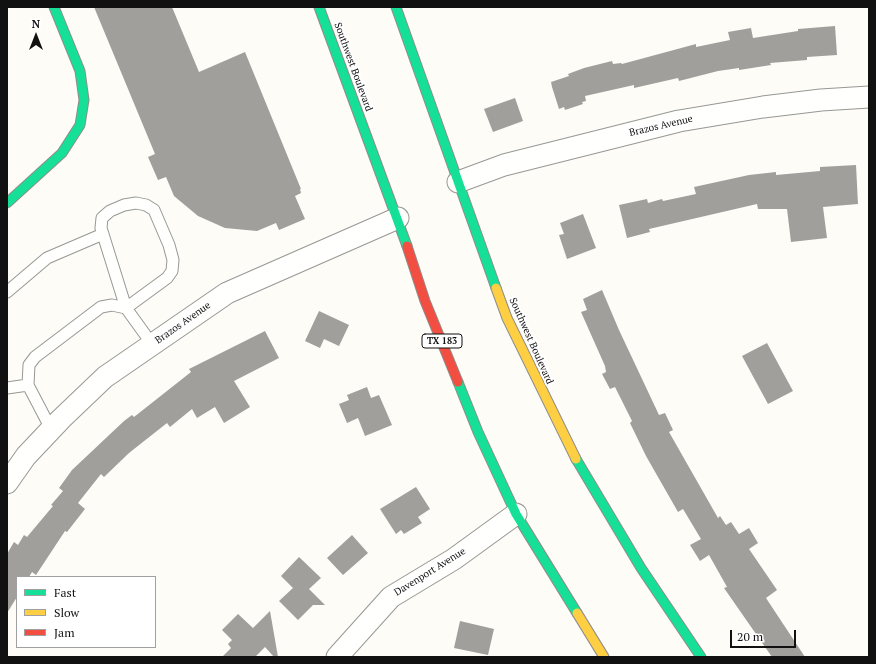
<!DOCTYPE html>
<html>
<head>
<meta charset="utf-8">
<style>
  body { margin:0 }
  #map { position:relative; width:876px; height:664px; overflow:hidden; background:#fdfcf7; font-family:"PT Serif",serif }
  canvas { display:block }
  .frame { position:absolute; inset:0; border:8px solid #111; pointer-events:none }
  .legend { position:absolute; left:16px; top:576px; width:140px; height:72px; box-sizing:border-box; background:#fff; border:1px solid #a0a0a0; margin:0; padding:5px 7px; list-style:none; font-size:12px; color:#111 }
  .legend li { display:flex; align-items:center; gap:8px; height:20px }
  .legend b { width:20px; border:1px solid #a0a0a0 }
  .north { position:absolute; left:16px; top:16px; width:40px; height:40px; -webkit-text-stroke:3px #fff; paint-order:stroke; rotate:0deg; font-size:11px; font-weight:700; line-height:16px; text-align:center; color:#111 }
  .north::after { content:''; display:block; margin:auto; width:14px; height:18px; background:#111; clip-path:polygon(50% 0,100% 100%,50% 72%,0 100%) }
  .scale { position:absolute; left:730px; top:630px; width:66px; height:18px; box-sizing:border-box; border:2px solid #111; border-top:0; padding-left:5px; font-size:12px; line-height:14px; white-space:nowrap; color:#111; -webkit-text-stroke:3px #fff; paint-order:stroke }
</style>
</head>
<body>
<div id="map">
<canvas width="876" height="664"></canvas>
<div class="frame"></div>
<ul class="legend">
<li><b style="height:5px;background:#16e098"></b>Fast</li>
<li><b style="height:5px;background:#ffcf43"></b>Slow</li>
<li><b style="height:5px;background:#f24e42"></b>Jam</li>
</ul>
<div class="north">N</div>
<div class="scale">20 m</div>
</div>
<script>
const g = document.querySelector('canvas').getContext('2d');
g.lineJoin = 'round';
function paint(path, color) { g.fillStyle = color; g.fill(path, 'evenodd'); }
const toPath = rows => new Path2D(rows.map(r => 'M' + r).join(''));
function strokePath(path, color, width, dash) { g.strokeStyle = color; g.lineWidth = width; g.lineCap = dash ? 'butt' : 'round'; g.setLineDash(dash || []); g.stroke(path); }
function write(font, color, halo, rows, align = 'center') {
  g.font = font + ' "PT Serif",serif'; g.lineWidth = 4; g.setLineDash([]); g.textBaseline = 'middle'; g.strokeStyle = halo; g.fillStyle = color; for (const [text, x, y, turn = 0] of rows) {
    g.save(); g.translate(x, y); g.rotate((+turn || 0) * Math.PI / 180); g.textAlign = isNaN(turn) ? turn : align; if (halo) g.strokeText(text, 0, 0); g.fillText(text, 0, 0); g.restore();
  }
}
const building = toPath([
  [94,7,172,7,199,72,245,52,301,189,300,189,301,193,295,196,305,219,279,230,276,223,257,231,225,228,198,216,174,196,166,177,158,180,148,157,155,154],
  [835,26,837,55,807,57,807,60,770,63,771,65,739,70,739,68,718,71,679,81,678,78,634,88,634,85,585,96,586,101,582,102,583,104,565,110,564,107,559,109,552,87,551,82,569,76,568,74,584,68,612,61,613,64,621,63,622,64,696,44,696,47,730,40,728,32,751,28,753,38,798,31,798,29],
  [515,98,523,121,493,132,484,109],
  [856,165,858,204,823,207,827,238,791,242,787,209,758,209,757,204,649,229,650,232,627,238,619,205,647,199,648,203,662,199,663,201,696,194,694,187,749,175,776,172,776,175,820,171,820,167],
  [583,214,596,248,567,259,559,235,564,234,560,223],
  [602,290,619,330,659,415,665,413,673,430,669,432,718,518,720,516,726,525,731,522,739,534,749,528,758,543,749,549,777,590,766,598,805,657,772,657,724,588,727,587,709,555,700,561,690,545,701,539,683,509,678,512,646,456,630,423,632,421,615,387,610,389,602,374,606,372,605,366,581,312,587,310,583,299],
  [319,311,349,325,339,346,324,339,320,348,305,341],
  [265,331,279,358,234,381,250,407,224,423,215,407,197,418,192,409,170,427,167,423,129,453,104,477,101,474,78,503,85,509,67,532,65,531,36,575,32,572,29,577,17,577,17,597,7,613,7,554,14,542,18,545,24,535,27,537,53,506,51,505,63,491,59,488,72,470,124,421,132,415,134,417,191,372,189,369],
  [767,343,793,391,768,404,742,356],
  [367,387,371,398,379,395,392,425,365,436,358,418,347,423,339,404,349,400,347,395],
  [416,487,430,509,418,517,422,523,404,534,401,530,396,534,380,509],
  [352,535,368,553,343,575,327,558],
  [299,557,321,578,309,589,325,605,313,605,298,620,279,601,293,588,281,576],
  [270,611,278,657,274,657,265,647,255,657,222,657,231,648,228,644,232,640,222,630,238,614,253,628],
  [460,621,494,629,488,655,454,648]
]);
const lane = toPath([
  [136,203,146,205,154,210,169,245,173,260,172,271,167,278,126,308,101,228,102,218,110,211,124,205,136,203],
  [7,292,47,258,103,234],
  [7,388,28,385],
  [51,429,28,385,29,365,35,357,101,307,112,305,126,308,152,344]
]);
const street = toPath([
  [458,182,504,165,679,121,763,107,821,100,869,97],
  [7,483,26,456,61,419,105,377,227,293,398,218],
  [337,657,391,597,454,559,516,514]
]);
const fast = toPath([
  [319,7,407,246],
  [396,7,496,288],
  [7,203,62,153,80,125,84,100,80,71,54,7],
  [458,382,478,432,516,514,577,613],
  [576,459,641,568,701,657]
]);
const slow = toPath([
  [496,288,507,318,576,459],
  [577,613,604,657]
]);
const jam = toPath([
  [407,246,425,301,458,382]
]);
const shields = [
  [442,341,40]
];
const shieldNames = [
  ["TX 183",442,341]
];
const streetNames = [
  ["Southwest Boulevard",353,67,70],
  ["Brazos Avenue",661,126,-13],
  ["Brazos Avenue",183,323,-35],
  ["Southwest Boulevard",531,341,66],
  ["Davenport Avenue",430,572,-32]
];
paint(building, '#a19f9c');
strokePath(lane, '#979795', 13);
strokePath(street, '#979795', 23);
strokePath(fast, '#8e8d8b', 11);
strokePath(slow, '#8e8d8b', 11);
strokePath(jam, '#8e8d8b', 11);
strokePath(lane, '#fffffe', 11);
strokePath(street, '#fffffe', 21);
strokePath(fast, '#16e098', 9);
strokePath(slow, '#ffcf43', 9);
strokePath(jam, '#f24e42', 9);
for (const [x, y, w] of shields) { const box = new Path2D(); box.roundRect(x - w / 2, y - 7, w, 14, 3); g.fillStyle = '#fff'; g.fill(box); strokePath(box, '#111', 1); }
write('bold 9px', '#111', null, shieldNames);
write('10px', '#111', '#fff', streetNames);
</script>
</body>
</html>
